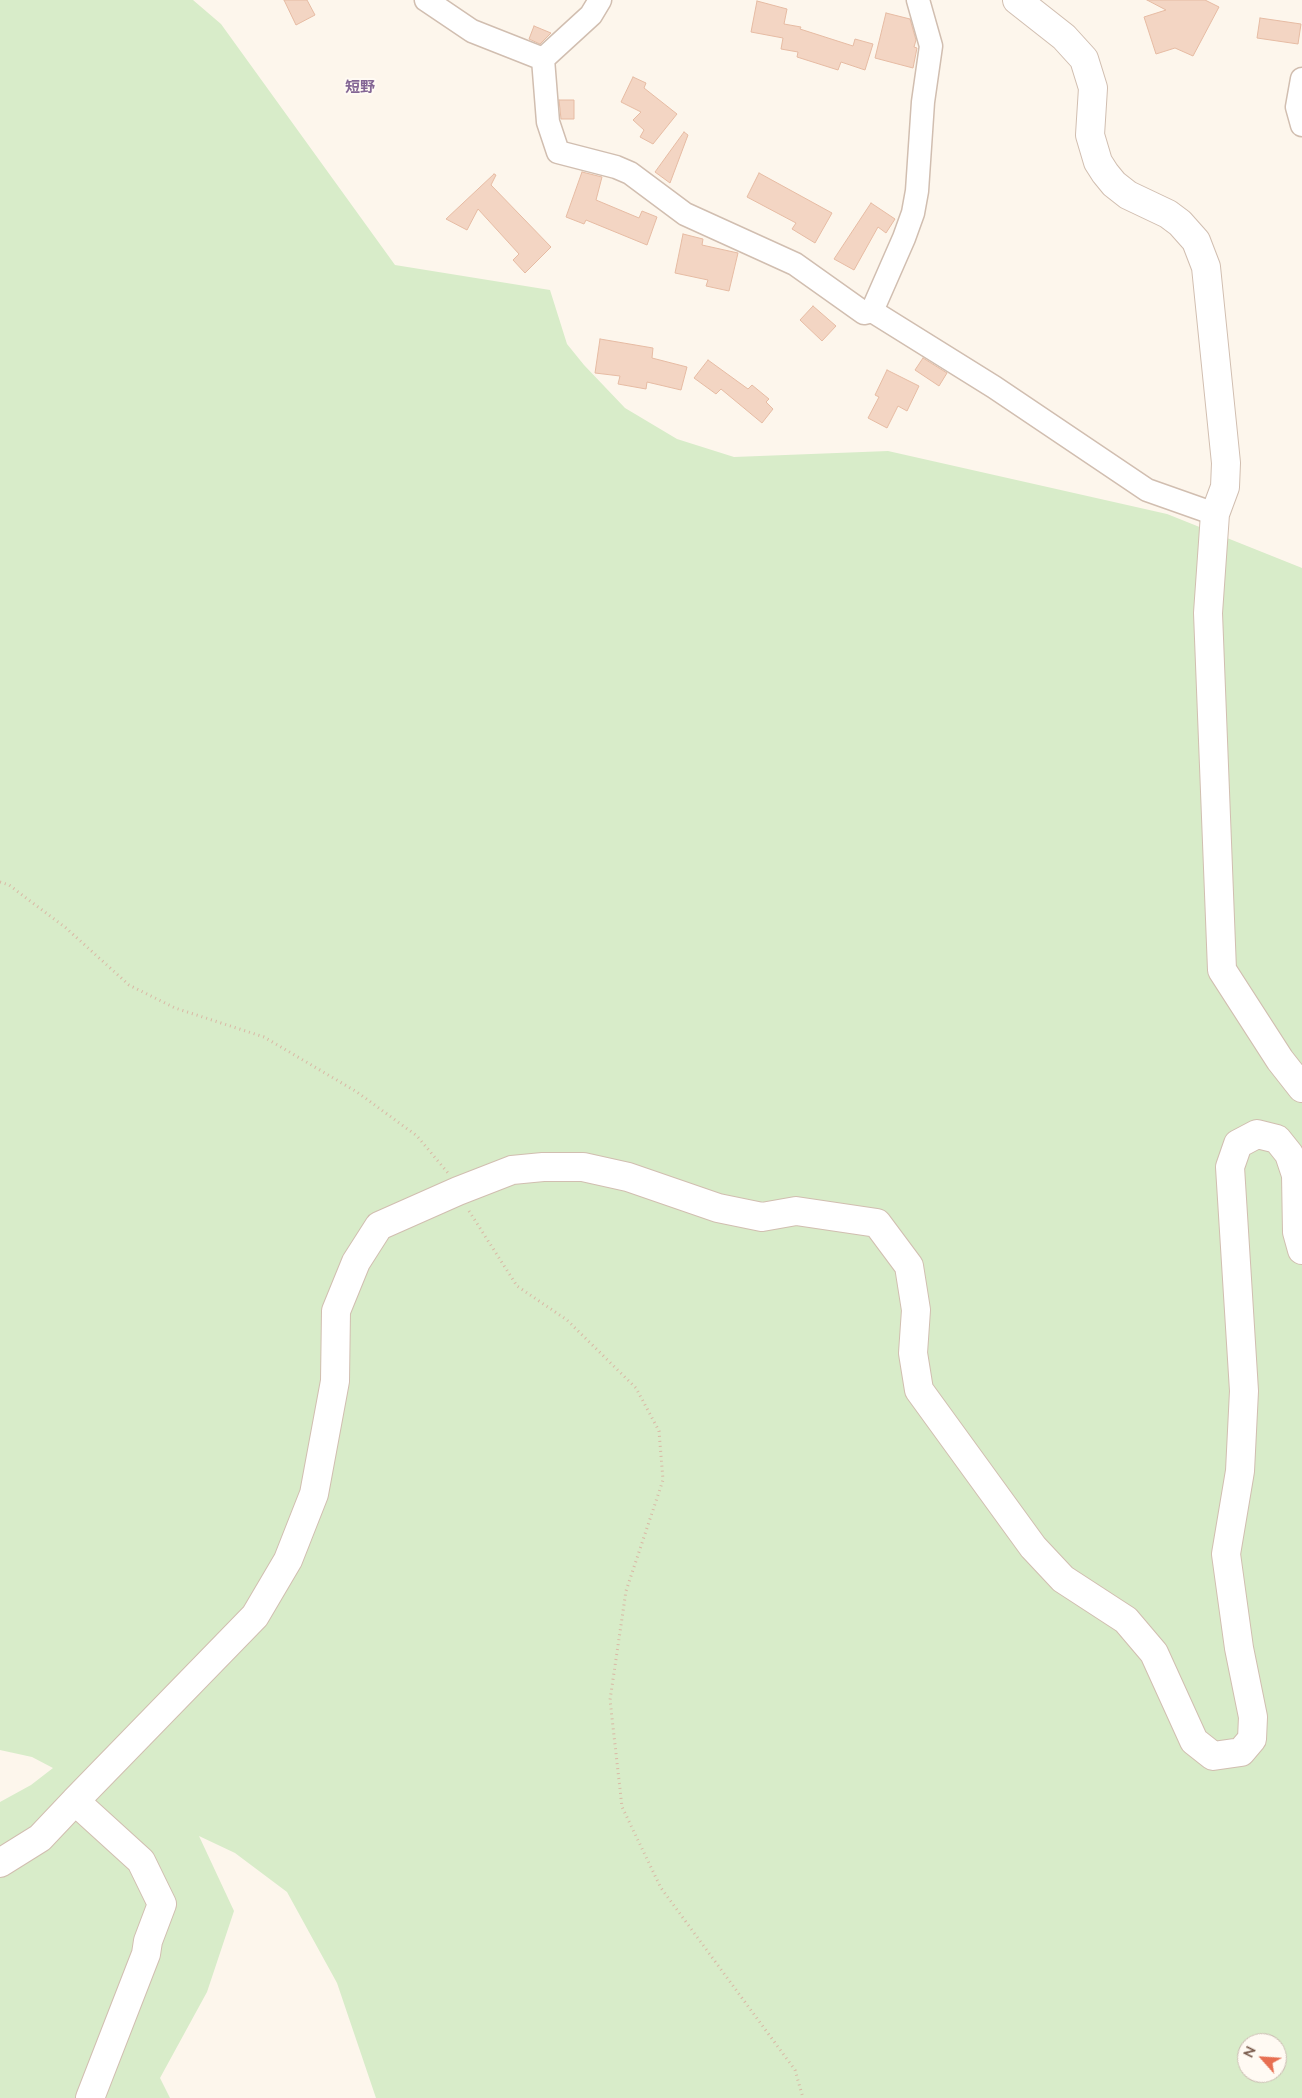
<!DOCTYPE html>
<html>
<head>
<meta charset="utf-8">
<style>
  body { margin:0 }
  #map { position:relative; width:1302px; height:2098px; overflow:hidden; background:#fdf6ec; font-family:Mulish,sans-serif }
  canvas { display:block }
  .north { position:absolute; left:1237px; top:2033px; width:50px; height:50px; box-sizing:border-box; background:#fffaf3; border:1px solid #cabbb1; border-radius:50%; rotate:296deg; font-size:14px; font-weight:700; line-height:20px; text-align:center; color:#7a5c4d }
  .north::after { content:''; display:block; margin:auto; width:18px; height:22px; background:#e76f51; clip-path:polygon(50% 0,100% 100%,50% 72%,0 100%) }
</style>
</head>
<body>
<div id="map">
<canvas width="1302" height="2098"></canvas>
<div class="north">N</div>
</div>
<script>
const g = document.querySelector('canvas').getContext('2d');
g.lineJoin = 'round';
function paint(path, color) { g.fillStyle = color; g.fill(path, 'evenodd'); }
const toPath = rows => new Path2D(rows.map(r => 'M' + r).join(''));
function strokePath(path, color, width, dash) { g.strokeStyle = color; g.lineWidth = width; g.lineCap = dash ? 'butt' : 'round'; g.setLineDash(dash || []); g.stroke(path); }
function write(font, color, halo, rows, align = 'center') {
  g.font = font + ' Mulish,"Noto Sans JP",sans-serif'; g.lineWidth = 4; g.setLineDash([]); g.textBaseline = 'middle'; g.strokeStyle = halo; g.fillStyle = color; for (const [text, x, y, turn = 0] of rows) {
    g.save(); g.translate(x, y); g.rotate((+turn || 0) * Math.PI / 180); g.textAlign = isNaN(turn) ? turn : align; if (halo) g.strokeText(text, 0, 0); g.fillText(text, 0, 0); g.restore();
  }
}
const green = toPath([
  [0,0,193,0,221,24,395,265,550,290,567,344,584,365,625,408,677,439,734,457,888,451,1167,514,1302,568,1302,2098,376,2098,337,1983,287,1892,235,1853,199,1836,234,1911,207,1992,160,2078,170,2098,0,2098,0,1802,31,1785,53,1768,32,1757,0,1750],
  [1247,2043,1277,2043,1277,2073,1247,2073]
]);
const building = toPath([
  [284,0,307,0,315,15,296,25,284,0],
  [1147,0,1205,0,1219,7,1193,56,1175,48,1156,54,1144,17,1166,10,1147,0],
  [757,1,787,9,784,24,801,27,800,29,853,46,855,39,873,44,865,70,841,62,838,70,797,57,798,52,781,49,783,38,751,32,757,1],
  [886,13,910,19,916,40,914,47,917,48,913,68,875,58,886,13],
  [1260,18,1301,24,1298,44,1257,38,1260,18],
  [534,26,551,33,540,44,529,39,534,26],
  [633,77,646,83,644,88,677,114,653,144,640,137,644,130,633,120,641,112,621,102,633,77],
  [559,100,574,100,574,119,561,119,559,100],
  [684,132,688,135,670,183,655,172,684,132],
  [582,172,602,177,596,200,639,218,642,211,657,217,647,245,586,220,584,224,566,217,582,172],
  [759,173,832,213,815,243,792,229,796,223,747,197,759,173],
  [494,174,496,175,491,185,551,247,525,273,513,260,519,254,478,209,467,230,446,219,494,174],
  [871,203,895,219,886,233,878,227,854,270,834,259,871,203],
  [683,234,703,239,702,245,738,253,729,291,706,286,708,280,675,273,683,234],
  [813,306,836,326,822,341,800,320,813,306],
  [600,339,653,348,652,358,687,367,681,390,647,382,646,389,618,384,620,376,595,373,600,339],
  [923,358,947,373,939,386,915,370,923,358],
  [708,360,748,389,752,385,769,399,766,402,773,409,762,423,721,389,716,394,694,378,708,360],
  [887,370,919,386,907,411,898,406,887,428,868,418,879,397,875,395,887,370]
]);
const path = toPath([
  [0,882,9,885,66,928,129,985,175,1008,264,1037,357,1092,417,1136,448,1173],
  [469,1211,517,1286,567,1320,636,1388,659,1431,663,1480,626,1591,610,1700,622,1807,661,1888,795,2070,803,2098]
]);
const minor = toPath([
  [426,0,472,31,543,59],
  [543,59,548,122,558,152,616,167,630,173,685,214,795,264,864,313,872,311,994,387,1147,490,1215,514],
  [543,59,591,15,600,0],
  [1302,79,1297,107,1302,125],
  [872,311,904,238,913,213,917,191,923,102,931,46,918,0]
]);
const tertiary = toPath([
  [1017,0,1064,37,1084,59,1093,88,1090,135,1098,162,1105,173,1114,184,1128,195,1168,214,1180,223,1196,241,1206,267,1226,463,1225,487,1215,514,1208,613,1222,970,1280,1060,1302,1088],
  [75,1801,255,1616,288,1560,314,1494,335,1381,336,1311,356,1262,379,1226,458,1191,512,1170,543,1167,583,1167,628,1177,718,1208,762,1217,796,1211,877,1223,909,1266,916,1310,913,1353,919,1390,1033,1547,1063,1579,1126,1620,1154,1653,1194,1741,1213,1756,1241,1752,1252,1739,1253,1717,1239,1648,1226,1554,1240,1471,1244,1391,1230,1167,1238,1144,1257,1134,1277,1139,1289,1154,1296,1175,1297,1232,1302,1250],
  [0,1863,40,1838,75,1801,141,1861,162,1904,148,1941,146,1954,90,2098]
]);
const quarterNames = [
  ["短野",360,87]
];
paint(green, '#d8ecc9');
paint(building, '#f3d5c3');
strokePath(building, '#e6bba3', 1);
strokePath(minor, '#d1beb0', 25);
strokePath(tertiary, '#d1beb0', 30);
strokePath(path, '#d9b8a5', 3, [1, 4]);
strokePath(minor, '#fff', 22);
strokePath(tertiary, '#fff', 28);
write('bold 15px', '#846695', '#fffaf3', quarterNames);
</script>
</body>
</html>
